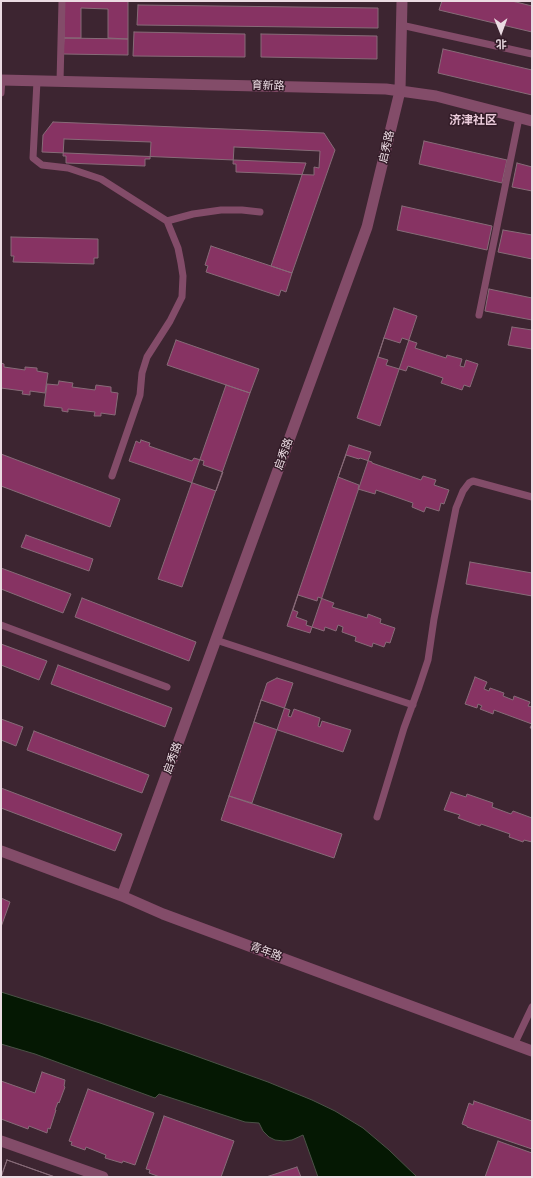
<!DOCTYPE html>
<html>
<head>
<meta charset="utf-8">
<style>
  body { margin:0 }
  #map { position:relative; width:533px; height:1178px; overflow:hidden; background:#3d2531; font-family:"Open Sans","Noto Sans SC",sans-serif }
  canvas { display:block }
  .frame { position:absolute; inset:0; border:2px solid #ebdbe2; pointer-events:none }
  .north { position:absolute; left:481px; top:12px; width:40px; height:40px; -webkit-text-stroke:3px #321b27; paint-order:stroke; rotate:179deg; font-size:11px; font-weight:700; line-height:16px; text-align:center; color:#ebdbe2 }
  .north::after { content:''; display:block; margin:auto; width:14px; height:18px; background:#ebdbe2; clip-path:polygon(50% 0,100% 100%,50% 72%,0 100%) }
</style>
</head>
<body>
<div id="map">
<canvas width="533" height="1178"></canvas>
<div class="frame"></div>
<div class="north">北</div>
</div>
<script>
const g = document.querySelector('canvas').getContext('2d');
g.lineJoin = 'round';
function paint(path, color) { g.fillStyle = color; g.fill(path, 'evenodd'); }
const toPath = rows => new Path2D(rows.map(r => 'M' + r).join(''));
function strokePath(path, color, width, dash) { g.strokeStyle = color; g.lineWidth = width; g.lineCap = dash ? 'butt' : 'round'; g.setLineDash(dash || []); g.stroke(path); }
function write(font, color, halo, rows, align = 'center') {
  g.font = font + ' "Open Sans","Noto Sans SC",sans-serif'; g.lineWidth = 3; g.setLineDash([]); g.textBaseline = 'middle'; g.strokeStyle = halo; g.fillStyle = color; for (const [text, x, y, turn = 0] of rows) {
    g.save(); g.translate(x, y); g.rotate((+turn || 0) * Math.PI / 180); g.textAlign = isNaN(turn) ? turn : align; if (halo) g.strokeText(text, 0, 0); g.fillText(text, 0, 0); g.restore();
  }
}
const water = toPath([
  [1,992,100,1023,182,1051,268,1082,312,1100,335,1111,363,1128,389,1150,417,1177,318,1177,303,1135,292,1140,284,1141,275,1140,269,1137,263,1131,259,1123,245,1122,159,1094,155,1098,35,1054,1,1044,1,992]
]);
const building = toPath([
  [64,1,128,1,128,39,108,38,108,9,81,8,81,38,64,38,64,1],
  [442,1,512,1,532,6,532,32,439,10,442,1],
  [138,5,378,8,378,28,137,25,138,5],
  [134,32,245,34,245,57,133,56,134,32],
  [261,34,377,36,377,59,261,57,261,34],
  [64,38,128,39,128,55,63,54,64,38],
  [443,49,532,70,532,95,438,73,443,49],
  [53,122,324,133,335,150,292,273,271,266,306,163,42,152,43,135,53,122],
  [64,139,151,142,150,159,145,159,145,166,66,163,66,156,63,156,64,139],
  [424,141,507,160,502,183,419,164,424,141],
  [234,147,320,151,319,168,314,167,314,175,236,172,236,164,233,164,234,147],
  [517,163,532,167,532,191,512,187,517,163],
  [402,206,492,226,487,250,397,230,402,206],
  [503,230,532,235,532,259,498,252,503,230],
  [11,237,98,239,98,258,94,258,94,264,13,262,14,256,11,256,11,237],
  [211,246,292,273,286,292,281,290,279,296,206,272,208,266,205,265,211,246],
  [489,289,532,298,532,320,485,311,489,289],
  [394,308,417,316,380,426,357,418,394,308],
  [512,327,532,330,532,349,508,345,512,327],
  [384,338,400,343,402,338,417,343,415,348,446,358,447,355,462,359,460,366,464,367,466,360,478,364,470,387,464,385,462,390,441,383,443,378,408,366,406,371,386,365,388,360,378,357,384,338],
  [176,340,259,369,250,393,167,365,176,340],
  [1,363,4,364,4,367,25,370,25,367,37,368,37,371,48,373,45,393,30,391,30,395,22,394,23,391,1,388,1,363],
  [59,381,73,383,72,387,95,390,96,385,111,387,111,392,118,393,115,415,101,413,101,416,94,416,95,412,68,409,68,412,62,411,62,408,44,406,47,384,58,385,59,381],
  [226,385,250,393,182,587,158,579,226,385],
  [141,440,150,443,149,446,192,461,194,458,204,461,203,465,223,472,216,491,129,461,136,441,140,443,141,440],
  [349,445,371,452,310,633,287,626,349,445],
  [1,454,120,499,110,527,1,486,1,454],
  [346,455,359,459,360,458,372,462,372,463,421,480,423,476,436,480,434,485,449,490,444,504,441,503,439,511,426,507,424,512,412,507,413,503,376,490,375,494,358,489,359,485,338,477,346,455],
  [26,535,93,559,89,571,21,547,26,535],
  [470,562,532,573,532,596,466,584,470,562],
  [1,568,71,594,63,613,1,589,1,568],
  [298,595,317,601,318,597,334,603,332,607,367,618,368,614,381,619,380,623,395,628,390,643,386,642,384,647,373,643,372,647,355,641,356,637,342,632,343,627,338,625,336,631,325,627,324,631,306,625,307,621,296,617,298,612,293,610,298,595],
  [82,598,196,642,189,661,75,617,82,598],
  [1,644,47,661,39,680,1,665,1,644],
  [58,665,172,708,165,727,51,684,58,665],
  [475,677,487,682,484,689,489,691,490,688,504,693,503,696,513,700,514,696,530,702,528,706,532,707,532,728,530,728,532,724,494,710,493,714,480,709,482,706,478,704,477,708,465,704,475,677],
  [277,678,293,683,252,803,229,796,267,683,277,678],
  [261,700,290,710,288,716,291,717,294,709,320,718,318,726,320,727,322,721,351,730,343,752,254,722,261,700],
  [1,719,23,727,16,746,1,740,1,719],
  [34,731,149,775,142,793,27,750,34,731],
  [1,788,122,834,115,851,1,808,1,788],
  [451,792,466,797,467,794,493,803,492,807,511,814,513,811,532,818,532,842,524,840,523,842,509,837,510,834,481,824,480,826,458,818,460,815,444,810,451,792],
  [229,796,342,834,334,858,221,820,229,796],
  [1,898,10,902,1,927,1,898],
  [42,1072,65,1080,64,1086,65,1087,59,1103,58,1102,55,1110,56,1110,50,1129,48,1128,47,1133,29,1126,28,1129,1,1119,1,1081,35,1093,42,1072],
  [88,1089,154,1113,135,1165,123,1161,122,1163,105,1158,106,1155,86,1147,85,1150,71,1145,72,1142,69,1141,88,1089],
  [474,1101,532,1121,532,1149,467,1127,467,1126,462,1124,469,1103,473,1105,474,1101],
  [164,1116,234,1141,221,1177,160,1177,149,1173,150,1170,146,1169,164,1116],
  [498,1141,532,1153,532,1177,485,1177,498,1141],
  [7,1160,55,1177,1,1177,7,1160],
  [7,1160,55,1177,1,1177,7,1160],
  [297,1167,301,1177,266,1177,297,1167]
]);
const service = toPath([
  [401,25,532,54],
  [37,81,33,158,42,165,68,168,101,179,167,221,178,248,181,263,183,276,182,297,170,321,147,357,142,373,140,395,112,476],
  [60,82,62,1],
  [1,93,2,80],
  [167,221,193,214,221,210,242,210,260,212],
  [479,315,519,118],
  [1,625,167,687],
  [216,640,413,705],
  [377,817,404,728,419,687,428,660,434,619,456,508,463,491,469,483,473,481,532,497],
  [514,1045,532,1007]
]);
const minor = toPath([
  [1,1141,103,1177]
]);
const tertiary = toPath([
  [1,80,386,89,436,96,532,121],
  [1,851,122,896,163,914,532,1051],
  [122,896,367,227,400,91,402,1]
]);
const streetNames = [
  ["育新路",268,86,1],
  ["启秀路",387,147,-77],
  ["启秀路",284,454,-70],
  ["启秀路",173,758,-70],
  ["青年路",266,952,20]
];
const neighbourhoodNames = [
  ["济津社区",473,121]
];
paint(water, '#051803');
strokePath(water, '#4a5246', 1);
paint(building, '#873363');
strokePath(building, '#876b78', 1);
strokePath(service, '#834c69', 7);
strokePath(minor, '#834c69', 11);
strokePath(tertiary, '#834c69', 11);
write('11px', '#ebdbe2', '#321b27', streetNames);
write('bold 12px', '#e9cad9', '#321b27', neighbourhoodNames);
</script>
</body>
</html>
